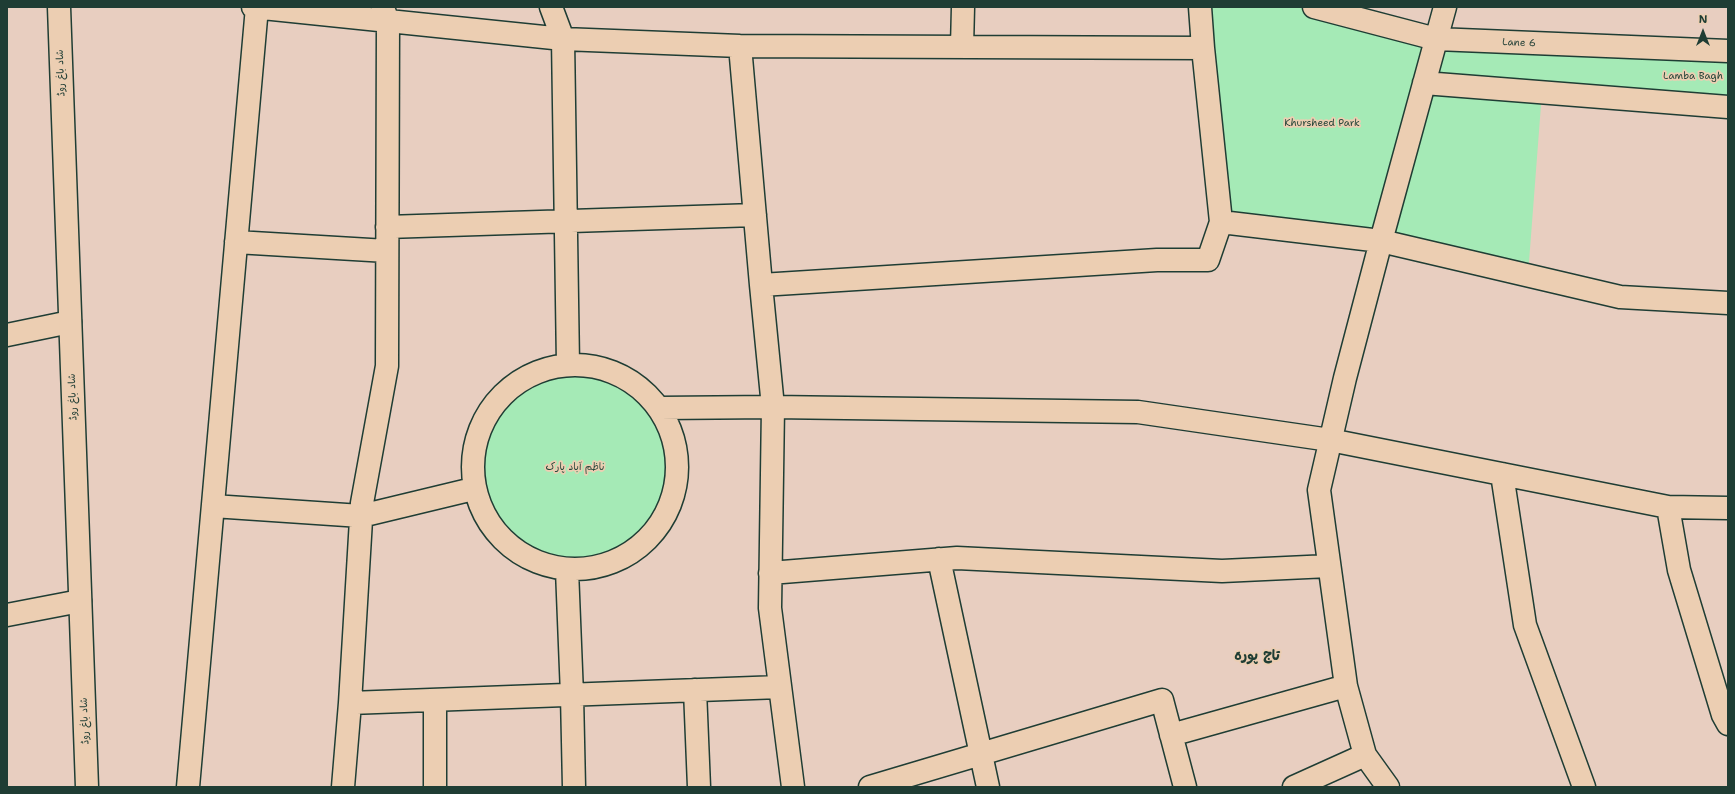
<!DOCTYPE html>
<html>
<head>
<meta charset="utf-8">
<style>
  body { margin:0 }
  #map { position:relative; width:1735px; height:794px; overflow:hidden; background:#e8cec0; font-family:"Shantell Sans",sans-serif }
  canvas { display:block }
  .frame { position:absolute; inset:0; border:8px solid #1f3d34; pointer-events:none }
  .north { position:absolute; left:1683px; top:12px; width:40px; height:40px; -webkit-text-stroke:3px #ecceb2; paint-order:stroke; rotate:0deg; font-size:11px; font-weight:700; line-height:16px; text-align:center; color:#1f3d34 }
  .north::after { content:''; display:block; margin:auto; width:14px; height:18px; background:#1f3d34; clip-path:polygon(50% 0,100% 100%,50% 72%,0 100%) }
</style>
</head>
<body>
<div id="map">
<canvas width="1735" height="794"></canvas>
<div class="frame"></div>
<div class="north">N</div>
</div>
<script>
const g = document.querySelector('canvas').getContext('2d');
g.lineJoin = 'round';
function paint(path, color) { g.fillStyle = color; g.fill(path, 'evenodd'); }
const toPath = rows => new Path2D(rows.map(r => 'M' + r).join(''));
function strokePath(path, color, width, dash) { g.strokeStyle = color; g.lineWidth = width; g.lineCap = dash ? 'butt' : 'round'; g.setLineDash(dash || []); g.stroke(path); }
function write(font, color, halo, rows, align = 'center') {
  g.font = font + ' "Shantell Sans","Playpen Sans Arabic",sans-serif'; g.lineWidth = 3.5; g.setLineDash([]); g.textBaseline = 'middle'; g.strokeStyle = halo; g.fillStyle = color; for (const [text, x, y, turn = 0] of rows) {
    g.save(); g.translate(x, y); g.rotate((+turn || 0) * Math.PI / 180); g.textAlign = isNaN(turn) ? turn : align; if (halo) g.strokeText(text, 0, 0); g.fillText(text, 0, 0); g.restore();
  }
}
const green = toPath([
  [1201,7,1314,7,1436,39,1728,51,1728,104,1542,92,1528,275,1221,222],
  '473 467a102 102 0 1 1 204 0a102 102 0 1 1-204 0Z'
]);
const minor = toPath([
  [253,7,563,39,740,46,1203,48,1200,7],
  [551,7,563,39,568,365],
  [1314,7,1436,39,1728,51],
  [740,46,761,285,1157,260,1208,260,1221,222,1381,241,1620,297,1728,303],
  [962,47,963,7],
  [1203,48,1221,222],
  [1424,83,1728,107],
  [387,227,755,215],
  [236,242,387,251],
  [761,285,773,407,770,608,793,787],
  [7,335,70,322],
  '473 467a102 102 0 1 1 204 0a102 102 0 1 1-204 0Z',
  [660,408,773,407,1138,412,1330,440,1668,507,1728,508],
  [1502,474,1525,625,1584,787],
  [213,506,361,516,473,489],
  [1668,507,1679,570,1723,715,1728,724],
  [939,559,988,787],
  [567,570,572,695,574,787],
  [770,573,957,558,1222,571,1329,566],
  [7,615,80,601],
  [695,690,699,787],
  [435,700,435,787],
  [350,703,780,687],
  [1171,735,1346,686],
  [188,787,257,7],
  [343,787,350,703,362,503,387,366,388,21,383,8],
  [870,787,1162,700,1185,787],
  [1294,787,1365,755],
  [1388,787,1365,755,1346,686,1319,490,1345,378,1381,241,1445,7]
]);
const major = toPath([
  [59,7,87,787]
]);
const streetNames = [
  ["Lane 6",1519,43,2],
  ["شاد باغ روڈ",61,73,-92],
  ["شاد باغ روڈ",73,397,-92],
  ["شاد باغ روڈ",85,721,-92]
];
const parkNames = [
  ["Lamba Bagh",1693,76],
  ["Khursheed Park",1322,123],
  ["ناظم آباد پارک",575,467]
];
const districtNames = [
  ["تاج پورہ",1257,656]
];
paint(green, '#a5eab6');
strokePath(minor, '#1f3d34', 25);
strokePath(major, '#1f3d34', 25);
strokePath(minor, '#ecceb2', 22);
strokePath(major, '#ecceb2', 22);
write('10px', '#1f3d34', '#ecceb2', streetNames);
write('10px', '#26463a', '#ecceb2', parkNames);
write('bold 14px', '#1f3d34', '#ecceb2', districtNames);
</script>
</body>
</html>
